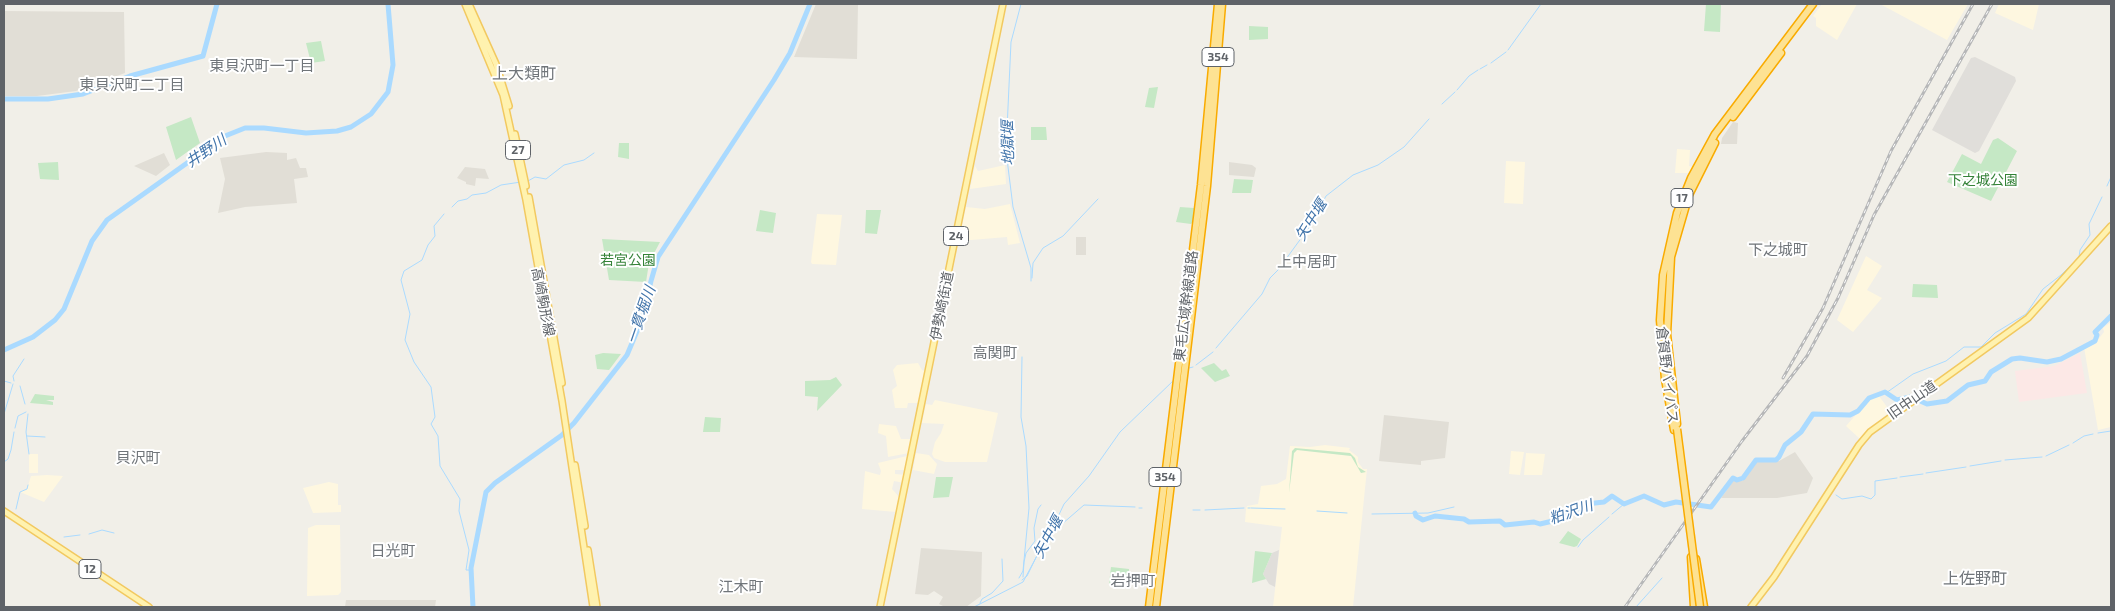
<!DOCTYPE html>
<html>
<head>
<meta charset="utf-8">
<style>
  body { margin:0 }
  #map { position:relative; width:2115px; height:611px; overflow:hidden; background:#f1efe8; font-family:"Exo 2",sans-serif }
  canvas { display:block }
  .frame { position:absolute; inset:0; border:5px solid #5f6368; pointer-events:none }
</style>
</head>
<body>
<div id="map">
<canvas width="2115" height="611"></canvas>
<div class="frame"></div>
</div>
<script>
const g = document.querySelector('canvas').getContext('2d');
g.lineJoin = 'round';
function paint(path, color) { g.fillStyle = color; g.fill(path, 'evenodd'); }
const toPath = rows => new Path2D(rows.map(r => 'M' + r).join(''));
function strokePath(path, color, width, dash) { g.strokeStyle = color; g.lineWidth = width; g.lineCap = dash ? 'butt' : 'round'; g.setLineDash(dash || []); g.stroke(path); }
function write(font, color, halo, rows, align = 'center') {
  g.font = font + ' "Exo 2","Noto Sans JP",sans-serif'; g.lineWidth = 4; g.setLineDash([]); g.textBaseline = 'middle'; g.strokeStyle = halo; g.fillStyle = color; for (const [text, x, y, turn = 0] of rows) {
    g.save(); g.translate(x, y); g.rotate((+turn || 0) * Math.PI / 180); g.textAlign = isNaN(turn) ? turn : align; if (halo) g.strokeText(text, 0, 0); g.fillText(text, 0, 0); g.restore();
  }
}
const commercial = toPath([
  [1822,4,1857,4,1837,40,1816,26,1816,18,1813,16],
  [1880,4,1968,4,1947,40],
  [1999,4,2039,4,2033,30,1995,13],
  [1677,149,1690,150,1689,166,1693,167,1690,173,1675,173],
  [1506,161,1525,162,1523,204,1504,203],
  [1005,165,1006,184,970,189,975,166,978,171],
  [1010,204,1020,243,1008,245,1007,237,959,241,966,207,985,209],
  [817,214,842,215,836,265,812,264,811,262],
  [1866,256,1882,266,1867,290,1882,298,1853,332,1837,320],
  [2111,322,2111,427,2098,430,2084,347,2096,342,2104,332,2103,328],
  [918,363,922,370,925,371,919,403,908,403,907,408,895,408,892,390,897,386,893,370,897,365],
  [1879,396,1890,411,1860,439,1846,426,1869,400],
  [935,400,998,413,987,462,945,462,934,458,932,454,935,442,941,433,944,424,922,423,926,404,932,405],
  [879,424,896,426,901,439,911,439,909,453,888,457,886,436,878,433],
  [1325,445,1350,448,1349,450,1358,457,1358,462,1363,469,1367,469,1353,607,1273,607,1282,527,1245,522,1246,509,1247,506,1258,504,1261,486,1277,484,1286,479,1290,446,1310,447],
  [1511,451,1524,452,1520,475,1509,474],
  [916,453,929,455,937,464,934,474,913,470],
  [1526,453,1545,454,1542,475,1524,475],
  [29,454,38,454,38,473,29,473],
  [907,456,906,470,895,470,895,474,906,475,904,483,894,481,892,489,900,498,896,512,862,509,865,471,880,475,881,471,878,463],
  [47,475,63,476,44,502,20,492,27,489,31,476],
  [329,482,338,484,338,505,341,505,341,512,313,513,303,488],
  [316,525,340,525,341,592,338,595,307,596,308,528]
]);
const industrial = toPath([
  [1975,57,2015,77,2016,81,1979,151,1975,153,1932,130,1971,58],
  [1279,550,1275,587,1269,584,1263,574,1272,553]
]);
const education = toPath([
  [816,4,858,4,857,59,794,57],
  [4,11,124,12,125,73,76,91,37,96,4,96],
  [1733,122,1738,123,1737,144,1721,144,1722,138],
  [266,152,287,153,287,160,296,158,300,168,306,168,308,177,294,179,297,203,245,207,218,213,225,179,220,158],
  [164,153,170,165,156,176,134,166],
  [1229,162,1252,165,1256,168,1254,177,1229,175],
  [465,167,485,169,489,179,476,178,475,186,466,184,466,182,457,178],
  [1076,237,1086,237,1086,255,1076,255],
  [1384,415,1449,422,1445,458,1421,461,1421,465,1379,461],
  [1795,452,1813,478,1807,493,1777,498,1721,498,1734,480,1742,481,1757,462,1779,461],
  [921,548,982,552,981,596,966,607,945,607,939,604,943,597,934,591,928,595,915,594],
  [346,600,436,600,435,607,345,607]
]);
const medical = toPath([
  [2080,353,2087,393,2019,402,2015,371,2054,366]
]);
const green = toPath([
  [1706,4,1721,4,1720,32,1704,31],
  [1249,26,1268,27,1268,39,1249,40],
  [321,41,325,61,311,63,306,43],
  [1158,87,1154,108,1145,107,1149,88],
  [191,117,200,143,176,160,166,127],
  [1031,127,1046,127,1047,140,1031,140],
  [1998,138,2017,151,1991,201,1947,182,1962,154,1981,164,1993,140],
  [619,143,629,143,629,159,618,157],
  [58,162,59,180,40,179,38,163],
  [1234,179,1253,180,1251,193,1232,193],
  [1180,207,1194,208,1193,222,1191,224,1176,222],
  [760,210,776,213,773,233,756,231],
  [866,210,881,210,877,234,865,233],
  [602,239,660,242,649,263,646,282,609,280],
  [1913,284,1937,285,1938,298,1912,297],
  [603,353,621,354,609,370,597,369,595,355],
  [1214,363,1222,371,1226,369,1230,376,1215,382,1201,368],
  [836,377,842,385,817,411,818,397,805,396,805,381,830,380],
  [35,394,54,396,54,400,46,400,53,402,53,405,30,403],
  [705,417,721,418,720,432,703,432],
  [1295,448,1350,453,1355,458,1358,467,1366,472,1361,473,1351,456,1297,450,1294,453,1289,493,1292,451],
  [936,477,953,477,949,497,933,498],
  [1568,531,1581,539,1577,546,1574,547,1559,543],
  [1255,551,1272,553,1263,574,1266,579,1252,583],
  [1111,567,1129,569,1129,584,1109,584]
]);
const stream = toPath([
  [1021,4,1011,42,1006,151,1013,207,1031,268,1031,281],
  [1508,50,1541,4],
  [1491,63,1506,52],
  [1480,69,1487,65],
  [1457,90,1469,76,1478,70],
  [1442,104,1455,92],
  [528,181,535,177,546,179,564,165,584,160,594,153],
  [2107,186,2111,177],
  [452,207,458,201,467,199,472,195,486,193,501,185,521,182],
  [444,214,434,226,435,236,428,245,422,260,404,271,401,280,410,314,405,340,414,362,431,387,435,417,431,424,438,436,440,466,460,499,459,511,469,550,466,570,471,570],
  [1032,278,1033,263,1043,248,1063,236,1098,199],
  [1216,348,1262,294,1270,278,1278,270,1310,226,1326,196,1353,175,1378,165,1404,147,1429,119],
  [1196,365,1213,352],
  [1189,368,1193,367],
  [4,381,11,383],
  [14,381,13,376,24,359],
  [20,386,25,404],
  [1886,393,1913,374,1946,361,1964,347,1981,347,1995,333,2026,314,2043,289,2061,275,2079,257,2080,250,2090,235,2089,224,2102,197],
  [4,414,13,384],
  [28,414,26,432,29,454],
  [15,428,18,416,26,412],
  [2098,433,2111,431],
  [27,436,45,437],
  [2073,443,2084,436,2093,434],
  [2046,456,2069,445],
  [2005,460,2042,457],
  [4,462,8,459,11,450,14,432],
  [1970,466,2001,461],
  [1926,473,1966,467],
  [1900,477,1923,474],
  [1836,495,1842,499,1862,496,1871,499,1875,495,1875,481,1897,478],
  [1139,508,1142,508],
  [1248,508,1250,508],
  [1251,508,1285,509],
  [16,509,20,492,27,489,28,485],
  [1193,510,1200,510],
  [1205,510,1244,508],
  [1317,511,1347,513],
  [1372,514,1428,513,1454,507],
  [1612,514,1624,504],
  [89,534,102,530,114,533],
  [64,537,80,535],
  [1578,547,1583,540,1609,517],
  [1023,577,1024,562,1026,553,1035,541,1034,528,1038,509,1041,505],
  [1019,578,1023,571,1029,508,1026,446,1021,417,1022,357],
  [1022,580,1027,576,1046,537,1055,529,1056,521,1064,504,1089,476,1120,432,1173,381],
  [980,603,982,599,992,593,1003,581,1002,559],
  [974,607,1023,582,1047,537,1084,505,1135,507],
  [1636,607,1662,578]
]);
const river = toPath([
  [4,99,48,99,83,94,130,76,203,56,217,4],
  [4,350,33,337,55,320,64,309,92,241,107,220,225,136,245,128,264,128,306,133,337,131,351,127,371,114,388,92,393,65,388,4],
  [1918,400,1927,404,1947,401,1968,385,1985,381,1991,372,2012,359,2020,358,2047,362,2061,359,2095,341,2097,335,2095,332,2111,316],
  [1415,513,1416,516,1423,520,1435,516,1464,519,1469,522,1500,521,1505,525,1534,522,1540,524,1557,520,1586,504,1604,502,1612,496,1624,504,1644,496,1664,505,1676,502,1711,507,1733,478,1737,480,1743,478,1756,460,1776,460,1779,457,1785,445,1801,432,1813,414,1850,415,1858,411,1869,398,1885,392,1897,400,1910,397],
  [473,607,471,568,486,492,495,483,562,435,574,423,627,355,643,317,651,281,658,257,774,80,790,53,810,4]
]);
const major = toPath([
  [465,4,503,95,526,200,562,401,593,607],
  [469,4,496,64,509,106],
  [515,134,526,186],
  [529,197,562,383],
  [575,465,585,526],
  [4,511,149,607],
  [588,550,597,607],
  [880,607,1003,4],
  [1751,607,1774,577,1859,445,1870,432,2028,318,2111,226]
]);
const highway = toPath([
  [1733,117,1781,53],
  [1677,424,1667,334,1671,257,1689,195,1715,143],
  [1674,430,1665,379,1660,320,1663,275,1677,213,1691,178,1715,134,1813,4],
  [1691,557,1694,607],
  [1696,559,1704,607],
  [1149,607,1201,185,1218,4],
  [1156,607,1207,186,1222,4]
]);
const rail = toPath([
  [1783,378,1823,308,1891,151,1973,4],
  [1625,607,1742,441,1807,356,1838,298,1874,215,1992,4]
]);
const highwayBridge = toPath([
  [1677,429,1700,607]
]);
const shields = [
  [1218,57,32],
  [518,150,25],
  [1682,198,22],
  [956,236,25],
  [1165,477,32],
  [90,569,22]
];
const shieldNames = [
  ["354",1218,57],
  ["27",518,150],
  ["17",1682,198],
  ["24",956,236],
  ["354",1165,477],
  ["12",90,569]
];
const parkNames = [
  ["下之城公園",1983,180],
  ["若宮公園",628,260]
];
const streetNames = [
  ["高崎駒形線",543,302,79],
  ["伊勢崎街道",942,306,-79],
  ["東毛広域幹線道路",1186,306,-83],
  ["倉賀野バイパス",1667,375,83],
  ["旧中山道",1912,400,-35]
];
const neighbourhoodNames = [
  ["東貝沢町一丁目",262,66],
  ["東貝沢町二丁目",132,85],
  ["下之城町",1778,250],
  ["上中居町",1307,262],
  ["高関町",995,353],
  ["貝沢町",138,458],
  ["日光町",393,551],
  ["岩押町",1133,581],
  ["江木町",741,587]
];
const waterNames = [
  ["地獄堰",1008,143,-91],
  ["井野川",206,151,-34],
  ["矢中堰",1311,220,-58],
  ["一貫堀川",641,315,-71],
  ["粕沢川",1571,512,-19],
  ["矢中堰",1048,537,-62]
];
const quarterNames = [
  ["上大類町",524,74],
  ["上佐野町",1975,579]
];
paint(commercial, '#fef7e0');
paint(industrial, '#e0deda');
paint(education, '#e1ded6');
paint(medical, '#fce8e6');
paint(green, '#c5e8c5');
strokePath(stream, '#aadaff', 1);
strokePath(river, '#aadaff', 5);
strokePath(major, '#f2c960', 8);
strokePath(highway, '#f9ab00', 9);
strokePath(major, '#fff2af', 5);
strokePath(highway, '#fde293', 6);
strokePath(rail, '#b6b7b8', 3);
strokePath(rail, '#fff', 1, [4]);
strokePath(highwayBridge, '#f9ab00', 9, []);
strokePath(highwayBridge, '#fde293', 6);
for (const [x, y, w] of shields) { const box = new Path2D(); box.roundRect(x - w / 2, y - 9.5, w, 19, 4); g.fillStyle = '#fff'; g.fill(box); strokePath(box, '#5f6368', 1); }
write('bold 12px', '#5f6368', null, shieldNames);
write('14px', '#348238', '#fff', parkNames);
write('14px', '#5f6368', '#fff', streetNames);
write('15px', '#70757a', '#fff', neighbourhoodNames);
write('italic 15px', '#4174aa', '#fff', waterNames);
write('16px', '#70757a', '#fff', quarterNames);
</script>
</body>
</html>
